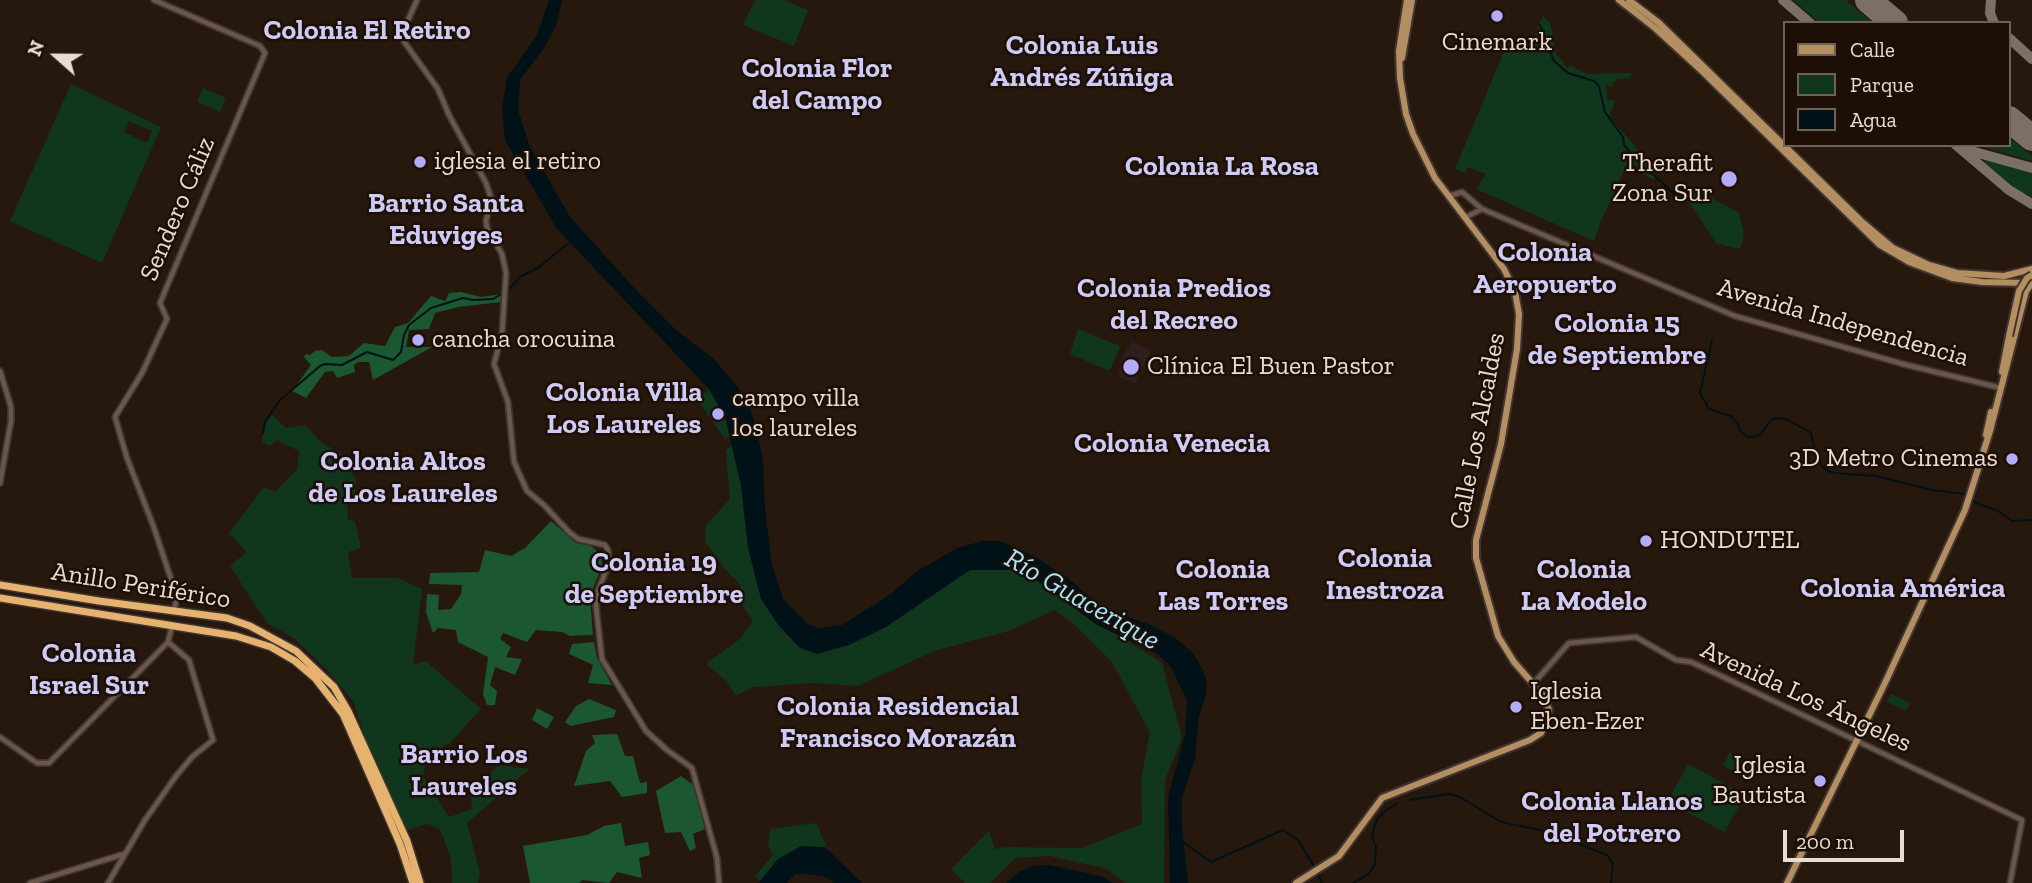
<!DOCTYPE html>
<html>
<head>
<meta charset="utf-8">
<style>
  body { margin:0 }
  #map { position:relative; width:2032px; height:883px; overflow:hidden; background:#27180e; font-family:"Zilla Slab",serif }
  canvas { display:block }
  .legend { position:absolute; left:1783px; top:21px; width:228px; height:126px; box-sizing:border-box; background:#1d0f05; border:2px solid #6e6158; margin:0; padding:9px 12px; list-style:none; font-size:21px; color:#e7ddd5 }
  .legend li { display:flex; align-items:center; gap:14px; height:35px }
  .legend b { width:35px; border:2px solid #6e6158 }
  .north { position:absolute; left:21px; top:21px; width:70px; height:70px; -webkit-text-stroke:5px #1d0f05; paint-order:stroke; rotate:291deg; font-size:19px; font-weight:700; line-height:28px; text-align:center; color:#e7ddd5 }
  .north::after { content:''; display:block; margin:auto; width:24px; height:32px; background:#e7ddd5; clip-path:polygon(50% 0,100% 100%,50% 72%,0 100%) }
  .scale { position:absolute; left:1783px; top:830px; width:121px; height:32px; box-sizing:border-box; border:4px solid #e7ddd5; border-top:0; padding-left:9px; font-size:21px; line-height:24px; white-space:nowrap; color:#e7ddd5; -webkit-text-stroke:5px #1d0f05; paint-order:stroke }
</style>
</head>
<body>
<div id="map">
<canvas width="2032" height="883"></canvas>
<ul class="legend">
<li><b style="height:9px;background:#b38e61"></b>Calle</li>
<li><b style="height:19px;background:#10371e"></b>Parque</li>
<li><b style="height:19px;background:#001118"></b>Agua</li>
</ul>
<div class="north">N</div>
<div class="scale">200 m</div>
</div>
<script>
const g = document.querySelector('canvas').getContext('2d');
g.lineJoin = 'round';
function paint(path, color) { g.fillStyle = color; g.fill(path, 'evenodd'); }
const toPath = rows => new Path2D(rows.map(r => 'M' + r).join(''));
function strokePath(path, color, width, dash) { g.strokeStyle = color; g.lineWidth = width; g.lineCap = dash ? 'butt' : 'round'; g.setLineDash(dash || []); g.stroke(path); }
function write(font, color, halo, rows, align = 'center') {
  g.font = font + ' "Zilla Slab",serif'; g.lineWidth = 5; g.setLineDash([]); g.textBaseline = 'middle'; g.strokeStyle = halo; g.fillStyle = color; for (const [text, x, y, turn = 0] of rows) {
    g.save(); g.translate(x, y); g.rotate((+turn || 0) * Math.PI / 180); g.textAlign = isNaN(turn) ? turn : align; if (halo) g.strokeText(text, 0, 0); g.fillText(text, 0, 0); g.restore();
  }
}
const medical = toPath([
  [1132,341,1151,350,1135,383,1118,376,1122,358]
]);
const green = toPath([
  [755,0,784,0,808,10,794,46,743,25],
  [1793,0,1846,0,1873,23,1820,23],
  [1543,16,1550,22,1556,55,1564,62,1563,64,1568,68,1570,65,1586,74,1633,73,1630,78,1617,79,1612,87,1606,85,1607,99,1615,102,1609,116,1646,159,1657,167,1654,180,1642,173,1633,162,1626,166,1600,223,1594,241,1476,189,1486,174,1468,167,1465,173,1455,169,1508,42,1528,51],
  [71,84,161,127,102,263,10,221],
  [129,121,152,131,147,143,124,132],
  [203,88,226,98,220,112,197,102],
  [2009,137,2032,156,2032,161,1977,145,2009,145],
  [1986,159,2032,172,2032,197,2018,190,1984,162],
  [1698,190,1739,213,1744,235,1740,249,1716,243,1689,202,1692,193],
  [1078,329,1120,346,1111,368,1107,370,1070,354],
  [711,389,740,429,725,439,696,398],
  [272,415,286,428,305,425,323,444,342,453,356,481,354,503,347,505,348,520,355,521,361,548,348,552,352,578,398,578,422,589,413,665,426,661,481,709,450,743,427,756,423,776,449,817,472,809,471,796,498,765,529,769,467,823,480,874,478,883,452,883,451,859,440,829,427,824,404,831,366,740,353,701,327,670,294,638,267,623,230,566,247,552,229,533,264,487,275,492,297,470,299,451,277,440,270,446,262,442,264,426],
  [743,438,765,602,824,651,952,564,1031,567,1109,629,1162,663,1182,738,1165,780,1164,883,1126,883,1107,869,1050,856,1016,858,990,883,965,883,951,869,989,831,995,849,1005,847,1082,848,1142,824,1141,780,1150,733,1112,662,1073,623,1054,610,1009,631,937,650,857,686,813,683,753,687,736,696,725,680,706,664,740,639,753,621,737,597,741,585,724,568,705,541,706,525,730,499,726,450],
  [1891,694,1910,703,1906,711,1887,702],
  [1729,753,1759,767,1753,780,1723,766],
  [1688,764,1746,795,1724,832,1668,801],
  [816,823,830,854,809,846,785,855,767,883,761,883,755,876,773,855,768,845,771,829]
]);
const forest = toPath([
  [461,292,481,297,501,294,501,302,458,307,435,313,429,329,409,330,406,347,432,347,373,380,369,362,358,362,354,365,355,372,337,378,333,371,325,372,306,398,292,391,311,365,304,357,306,354,310,355,315,351,322,350,332,357,349,356,364,343,385,346,395,327,408,323,431,296,445,301,449,293],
  [551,521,576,543,591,546,601,554,602,566,590,596,593,635,570,636,562,632,536,630,527,642,503,633,500,639,511,647,506,657,522,659,515,675,495,667,490,685,497,691,495,705,487,705,483,694,488,657,458,642,456,630,438,628,433,633,426,612,427,594,439,595,438,610,451,609,461,594,462,585,429,584,430,573,479,572,485,550,511,556,525,548],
  [594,642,597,658,612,685,588,683,593,665,569,654,572,644],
  [589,699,616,710,614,717,570,726,565,722,576,706],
  [537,708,554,717,547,729,532,720],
  [617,734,625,756,633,756,640,783,647,782,647,793,622,797,610,781,574,786,586,751,595,743,592,735],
  [681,776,695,786,705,829,693,834,696,848,690,851,681,832,665,833,656,791],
  [621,823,625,846,648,842,650,855,639,858,642,878,617,872,609,883,582,880,579,883,530,883,523,846,587,835,604,826]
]);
const water = toPath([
  [549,0,562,0,557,23,544,48,520,80,518,110,530,147,570,217,638,292,677,331,715,360,745,396,756,425,763,462,765,509,772,565,783,599,808,624,818,628,842,625,891,594,916,572,957,548,983,541,999,541,1034,556,1069,579,1102,608,1151,625,1175,638,1193,653,1203,670,1207,683,1205,699,1199,716,1195,758,1182,798,1182,828,1188,883,1170,883,1168,798,1185,734,1187,701,1171,667,1158,654,1097,625,1036,580,1017,570,970,570,886,627,849,645,817,654,800,648,779,626,761,599,748,548,741,486,726,420,709,389,557,229,505,140,502,107,507,78,537,35],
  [801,846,825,847,862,883,834,883,826,877,806,874,796,874,786,883,758,883,778,859],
  [1049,865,1101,876,1113,883,1006,883,1019,872,1031,866]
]);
const stream = toPath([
  [1540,25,1554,61,1568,73,1594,81,1599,86,1605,112,1623,137,1624,145,1644,169,1655,176,1682,201],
  [540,266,569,243],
  [510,288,520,277,539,267],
  [1712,340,1700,393,1709,409,1731,416,1738,424,1741,432,1748,437,1754,437,1761,434,1771,420,1777,418,1786,419,1811,433,1815,450,1822,466,1828,471,1835,473,1876,476,1932,490,1964,494,1976,503,1998,511,2012,521,2032,520],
  [263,433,265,422,280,400,320,366,325,364,342,365,367,352,393,360,401,352,404,335,409,325,431,308,463,298,473,300,493,299,503,293],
  [1410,800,1449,794,1460,797,1501,822,1545,831,1597,851,1607,855,1613,864,1611,883],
  [1182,841,1211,862,1283,830,1298,840,1315,868],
  [1317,873,1322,883],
  [1353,883,1369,874,1375,864,1376,847,1372,835,1377,819,1386,810,1398,803]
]);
const taxiway = toPath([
  [1783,0,1810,23],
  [1991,0,1990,13,1994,23],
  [1884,14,1888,23],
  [2009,38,2032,59],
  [1956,145,2009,190,2032,204],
  [1964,149,2032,168]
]);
const runway = toPath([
  [1868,0,1895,23],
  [2009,119,2032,138]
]);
const minor = toPath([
  [154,0,260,46,265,53,160,303,167,319,142,373,115,417,127,458,153,525,177,597,174,611],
  [417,0,404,29,403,40,438,89,449,115,486,183,491,198,486,221,487,228,502,254,506,273,502,334,494,364,508,402,514,462,527,491,544,505,569,532,578,539,605,545,608,550,609,563,598,591,596,606,602,659,646,731,667,750,692,768,717,858,719,883],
  [1449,196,1462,192,1482,209,1735,316,1903,364,2001,388],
  [1466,217,1482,209],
  [0,371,11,407,11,421,0,483],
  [168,642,172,626],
  [1533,684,1569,643,1636,637,1676,660,1691,662,1715,673,2022,820,2010,883],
  [0,737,37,763,49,763,168,642],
  [30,883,124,854],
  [108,883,145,820,176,776,192,757,213,740,189,660,168,642]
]);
const major = toPath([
  [1619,0,1655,28,1702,71,1880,245,1909,262,1952,278,1982,282,2026,283],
  [1629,0,1659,23,1861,221,1893,248,1929,265,1957,273,2004,276,2032,269],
  [1402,58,1412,0],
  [2002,372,2009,336],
  [1986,435,1991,412],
  [1296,883,1339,856,1382,798,1530,740,1541,733,1546,722,1549,710,1542,694,1514,662,1498,636,1476,558,1476,540,1501,444,1517,349,1519,314,1515,292,1504,269,1435,178,1413,134,1406,114,1400,78,1399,51,1407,0],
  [1787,883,1884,685,1965,510,1990,431,2026,291,2032,283]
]);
const highway = toPath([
  [0,585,99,601,227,618,250,626,296,651,334,687,348,711,407,841,420,883],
  [0,598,236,636,271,647,295,661,315,678,343,714,400,844,413,883]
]);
const majorBridge = toPath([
  [2009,336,2019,291,2027,278,2032,275]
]);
const markers = [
  [1497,16,7,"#b3adf9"],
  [420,162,7,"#b3adf9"],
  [1729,179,9,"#b3adf9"],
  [418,340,7,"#b3adf9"],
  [1131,367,9,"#b3adf9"],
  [718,414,7,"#b3adf9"],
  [2012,459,7,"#b3adf9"],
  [1646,541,7,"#b3adf9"],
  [1516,707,7,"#b3adf9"],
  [1820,781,7,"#b3adf9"]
];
const poiNames = [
  ["Cinemark",1497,43,"center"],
  ["iglesia el retiro",434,162],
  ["Therafit",1713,164,"right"],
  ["Zona Sur",1713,194,"right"],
  ["cancha orocuina",432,340],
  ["Clínica El Buen Pastor",1147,367],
  ["campo villa",732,399],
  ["los laureles",732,429],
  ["3D Metro Cinemas",1998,459,"right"],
  ["HONDUTEL",1660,541],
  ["Iglesia",1530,692],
  ["Eben-Ezer",1530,722],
  ["Iglesia",1806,766,"right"],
  ["Bautista",1806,796,"right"]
];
const streetNames = [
  ["Sendero Cáliz",178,209,-67],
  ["Avenida Independencia",1843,323,16],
  ["Calle Los Alcaldes",1478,431,-79],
  ["Anillo Periférico",141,586,9],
  ["Avenida Los Ángeles",1806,697,25]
];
const neighbourhoodNames = [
  ["Colonia El Retiro",367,31],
  ["Colonia Luis",1082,46],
  ["Andrés Zúñiga",1082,78],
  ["Colonia Flor",817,69],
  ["del Campo",817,101],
  ["Colonia La Rosa",1222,167],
  ["Barrio Santa",446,204],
  ["Eduviges",446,236],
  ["Colonia",1545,253],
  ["Aeropuerto",1545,285],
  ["Colonia Predios",1174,289],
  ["del Recreo",1174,321],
  ["Colonia 15",1617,324],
  ["de Septiembre",1617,356],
  ["Colonia Villa",624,393],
  ["Los Laureles",624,425],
  ["Colonia Venecia",1172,444],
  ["Colonia Altos",403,462],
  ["de Los Laureles",403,494],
  ["Colonia",1385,559],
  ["Inestroza",1385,591],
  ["Colonia 19",654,563],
  ["de Septiembre",654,595],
  ["Colonia",1223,570],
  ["Las Torres",1223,602],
  ["Colonia",1584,570],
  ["La Modelo",1584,602],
  ["Colonia América",1903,589],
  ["Colonia",89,654],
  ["Israel Sur",89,686],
  ["Colonia Residencial",898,707],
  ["Francisco Morazán",898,739],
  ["Barrio Los",464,755],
  ["Laureles",464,787],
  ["Colonia Llanos",1612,802],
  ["del Potrero",1612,834]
];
const waterNames = [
  ["Río Guacerique",1082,600,30]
];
paint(medical, '#301d1d');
paint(green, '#10371e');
paint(forest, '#1b5731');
paint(water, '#001118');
strokePath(stream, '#001118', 2);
strokePath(taxiway, '#7c7066', 10);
strokePath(runway, '#7c7066', 26);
strokePath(minor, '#3f342f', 8);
strokePath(major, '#3f342f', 10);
strokePath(highway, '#3f342f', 10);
strokePath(minor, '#69574b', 4.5);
strokePath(major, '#b38e61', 6);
strokePath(highway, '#e5b26f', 7);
strokePath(majorBridge, '#3f342f', 10, []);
strokePath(majorBridge, '#b38e61', 6);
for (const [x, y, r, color] of markers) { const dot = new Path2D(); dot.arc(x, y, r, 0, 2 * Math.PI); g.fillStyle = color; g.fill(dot); strokePath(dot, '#1d0f05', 2.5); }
write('26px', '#e7ddd5', '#1d0f05', poiNames, 'left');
write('26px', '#e7ddd5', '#1d0f05', streetNames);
write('bold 28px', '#ceccf7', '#1d0f05', neighbourhoodNames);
write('italic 28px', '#a5e6fb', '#1d0f05', waterNames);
</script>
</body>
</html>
